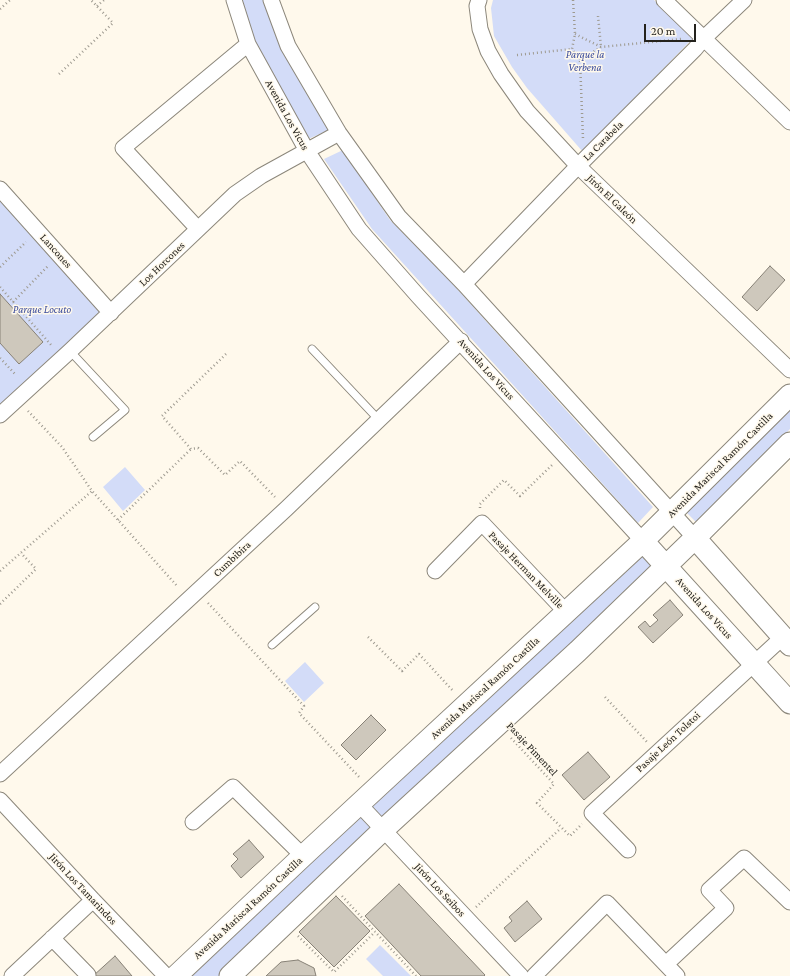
<!DOCTYPE html>
<html>
<head>
<meta charset="utf-8">
<style>
  body { margin:0 }
  #map { position:relative; width:790px; height:976px; overflow:hidden; background:#fff9ec; font-family:"Crimson Pro",serif }
  canvas { display:block }
  .scale { position:absolute; left:644px; top:24px; width:52px; height:18px; box-sizing:border-box; border:2px solid #24221d; border-top:0; padding-left:5px; font-size:12px; line-height:14px; white-space:nowrap; color:#24221d; -webkit-text-stroke:3px #fff9ec; paint-order:stroke }
</style>
</head>
<body>
<div id="map">
<canvas width="790" height="976"></canvas>
<div class="scale">20 m</div>
</div>
<script>
const g = document.querySelector('canvas').getContext('2d');
g.lineJoin = 'round';
function paint(path, color) { g.fillStyle = color; g.fill(path, 'evenodd'); }
const toPath = rows => new Path2D(rows.map(r => 'M' + r).join(''));
function strokePath(path, color, width, dash) { g.strokeStyle = color; g.lineWidth = width; g.lineCap = dash ? 'butt' : 'round'; g.setLineDash(dash || []); g.stroke(path); }
function write(font, color, halo, rows, align = 'center') {
  g.font = font + ' "Crimson Pro",serif'; g.lineWidth = 3; g.setLineDash([]); g.textBaseline = 'middle'; g.strokeStyle = halo; g.fillStyle = color; for (const [text, x, y, turn = 0] of rows) {
    g.save(); g.translate(x, y); g.rotate((+turn || 0) * Math.PI / 180); g.textAlign = isNaN(turn) ? turn : align; if (halo) g.strokeText(text, 0, 0); g.fillText(text, 0, 0); g.restore();
  }
}
const green = toPath([
  [238,0,265,0,331,129,306,140,252,43],
  [493,0,654,0,693,38,583,152,527,88,512,67,494,36,491,8],
  [343,150,390,220,450,281,653,507,638,523,372,229,324,159],
  [0,201,103,313,0,406],
  [790,406,790,429,697,523,686,512],
  [125,467,145,490,123,511,103,487],
  [642,550,657,567,385,822,369,803],
  [305,662,324,683,304,702,285,681],
  [360,811,376,829,222,976,183,976],
  [380,945,411,976,383,976,366,959]
]);
const building = toPath([
  [770,266,785,280,757,311,742,297,770,266],
  [0,294,43,342,19,364,0,343,0,294],
  [670,600,683,615,653,643,638,627,645,621,650,627,658,620,653,615,670,600],
  [371,715,386,730,356,760,341,745,371,715],
  [588,752,610,777,584,800,562,775,588,752],
  [249,840,264,857,241,878,231,866,238,859,233,854,249,840],
  [399,884,485,975,484,976,421,976,365,916,399,884],
  [336,896,370,931,334,967,299,932,336,896],
  [527,901,542,919,515,942,504,928,512,921,509,917,527,901],
  [115,956,132,976,93,976,115,956],
  [298,960,314,968,316,976,266,976,281,962,298,960]
]);
const path = toPath([
  [573,0,575,34,572,49,580,60,583,139],
  [97,6,104,0],
  [0,9,10,0],
  [598,16,601,47],
  [575,34,601,47],
  [517,55,572,49],
  [580,60,601,47,681,39],
  [59,74,113,23,91,0],
  [0,267,26,242],
  [0,287,52,346],
  [13,302,48,266],
  [226,354,162,416,191,449,198,448,225,475,240,461,275,497],
  [0,358,15,374],
  [28,411,62,447,92,491,178,587],
  [480,508,480,504,504,480,520,496,552,465],
  [118,520,191,449],
  [0,571,92,491],
  [208,603,304,706,299,713,360,778],
  [0,604,36,569,21,553],
  [368,637,402,671,419,654,454,692],
  [605,697,647,742],
  [511,738,554,784,537,803,570,836,582,824],
  [342,896,416,976],
  [476,907,561,828],
  [298,936,334,972,375,932]
]);
const lane = toPath([
  [312,349,379,420],
  [70,351,125,410,93,437],
  [272,645,315,607]
]);
const street = toPath([
  [234,0,248,44,307,151,359,229,418,296,643,541],
  [271,0,288,46,339,133,399,217,464,284,695,538],
  [479,0,477,6,480,29,488,51,501,74,527,111,578,166,790,370],
  [664,0,790,122],
  [0,189,111,313],
  [198,229,123,148,248,44],
  [464,284,578,166,695,49,703,39,744,0],
  [0,415,70,351,235,194,261,176,339,133],
  [435,571,482,523,567,613],
  [0,774,286,509,461,341],
  [0,800,93,900,166,976],
  [359,804,521,976],
  [193,822,233,787,303,856],
  [628,850,592,813,783,637],
  [52,938,88,975,88,976],
  [666,964,726,908,709,890,744,858,790,902],
  [12,976,93,900],
  [534,976,607,903,677,976]
]);
const secondary = toPath([
  [695,538,790,645],
  [643,541,790,703],
  [176,976,303,856,643,541,790,395],
  [230,976,383,830,578,651,695,538,790,443]
]);
const parkNames = [
  ["Parque la",585,55],
  ["Verbena",585,68],
  ["Parque Locuto",42,310]
];
const streetNames = [
  ["Avenida Los Vicus",287,115,61],
  ["La Carabela",603,141,-45],
  ["Jirón El Galeón",612,199,44],
  ["Lancones",56,251,48],
  ["Los Horcones",162,264,-44],
  ["Avenida Los Vicus",486,369,48],
  ["Avenida Mariscal Ramón Castilla",720,465,-45],
  ["Cumbibira",232,559,-43],
  ["Pasaje Herman Melville",526,570,46],
  ["Avenida Los Vicus",704,608,48],
  ["Avenida Mariscal Ramón Castilla",485,688,-43],
  ["Pasaje León Tolstoi",668,742,-43],
  ["Pasaje Pimentel",532,749,47],
  ["Jirón Los Tamarindos",83,889,47],
  ["Jirón Los Seibos",440,890,47],
  ["Avenida Mariscal Ramón Castilla",248,908,-43]
];
paint(green, '#d3dcf8');
paint(building, '#cec8bc');
strokePath(building, '#878176', 1);
strokePath(lane, '#8c877b', 9);
strokePath(street, '#8c877b', 17);
strokePath(secondary, '#8c877b', 23);
strokePath(path, '#9e9a90', 2.5, [1, 3]);
strokePath(lane, '#fff', 7);
strokePath(street, '#fff', 15);
strokePath(secondary, '#fff', 21);
write('italic 11px', '#3c4d9d', '#fff9ec', parkNames);
write('11px', '#24221d', '#fff9ec', streetNames);
</script>
</body>
</html>
